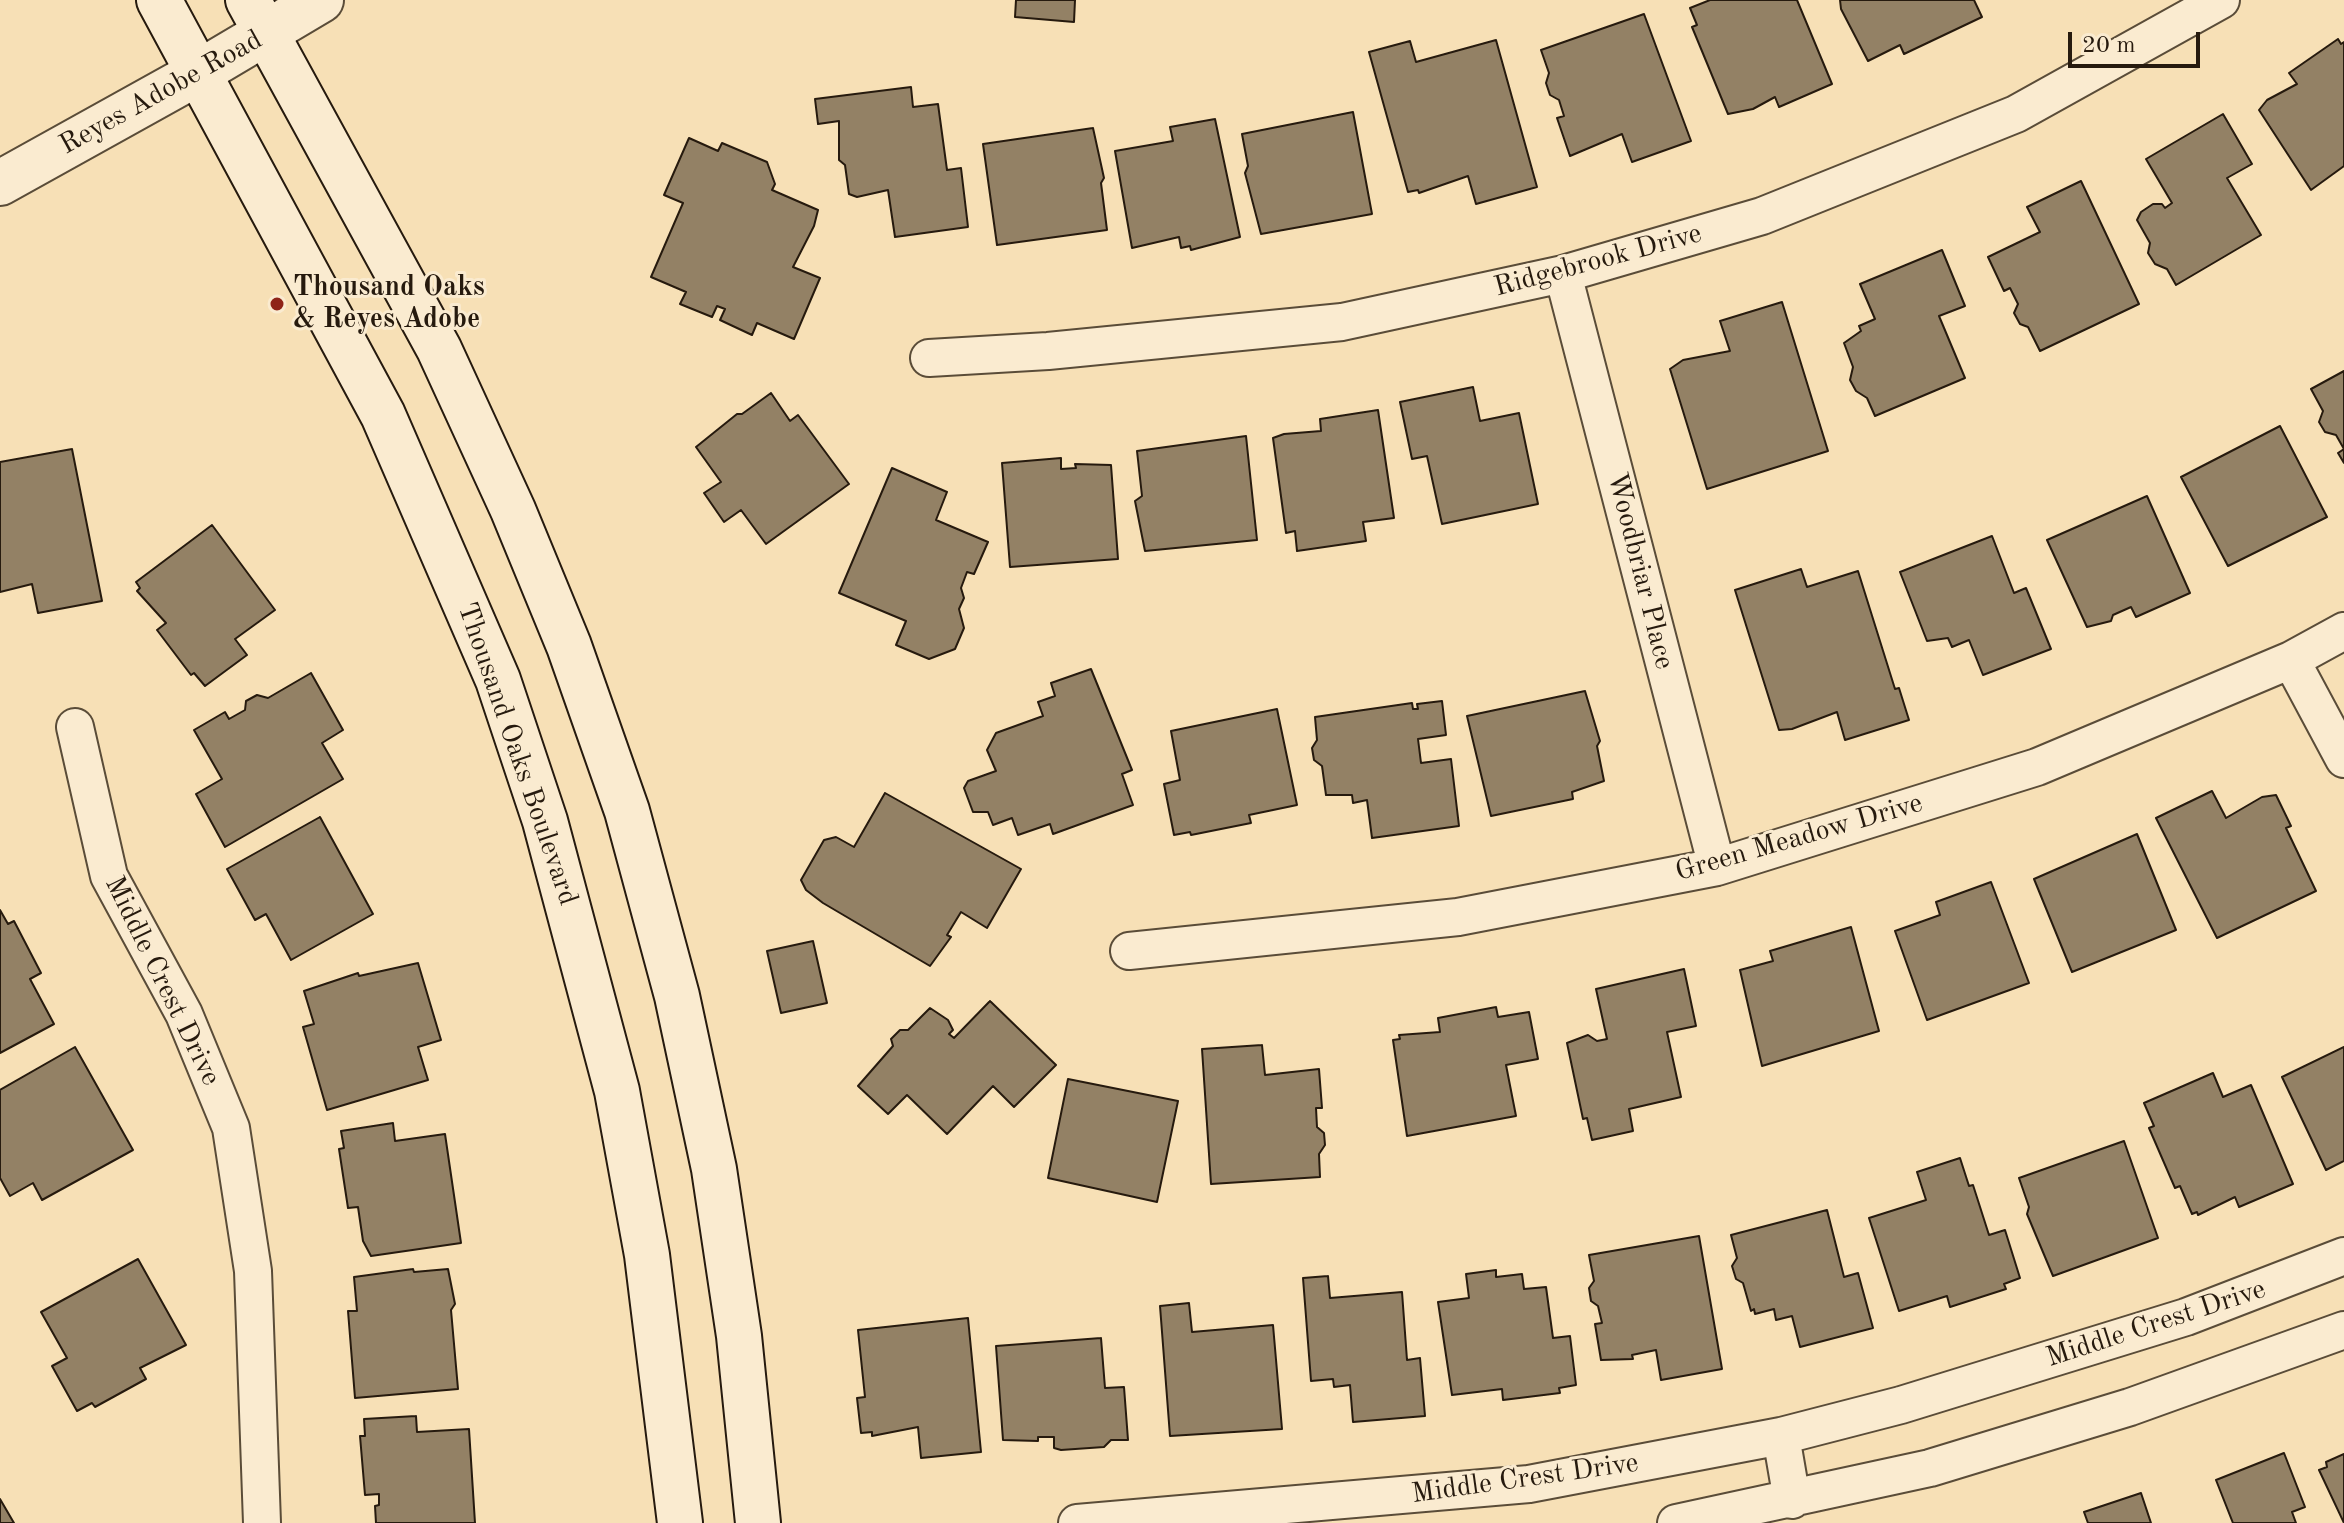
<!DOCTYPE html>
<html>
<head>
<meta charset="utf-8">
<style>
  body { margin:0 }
  #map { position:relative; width:2344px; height:1523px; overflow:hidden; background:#f7e0b6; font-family:"Old Standard TT",serif }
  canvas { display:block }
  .scale { position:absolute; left:2068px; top:32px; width:132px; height:36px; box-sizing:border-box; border:4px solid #261a0e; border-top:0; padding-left:10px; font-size:24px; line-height:28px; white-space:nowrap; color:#261a0e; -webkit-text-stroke:6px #faebd0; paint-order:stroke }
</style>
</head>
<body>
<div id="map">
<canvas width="2344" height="1523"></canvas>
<div class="scale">20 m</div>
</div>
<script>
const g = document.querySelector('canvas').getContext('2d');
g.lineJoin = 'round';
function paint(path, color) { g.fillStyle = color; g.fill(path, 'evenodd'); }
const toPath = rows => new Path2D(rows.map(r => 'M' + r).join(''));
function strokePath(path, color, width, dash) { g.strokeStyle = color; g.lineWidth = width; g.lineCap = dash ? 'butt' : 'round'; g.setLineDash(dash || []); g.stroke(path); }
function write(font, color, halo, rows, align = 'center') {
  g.font = font + ' "Old Standard TT",serif'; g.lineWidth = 6; g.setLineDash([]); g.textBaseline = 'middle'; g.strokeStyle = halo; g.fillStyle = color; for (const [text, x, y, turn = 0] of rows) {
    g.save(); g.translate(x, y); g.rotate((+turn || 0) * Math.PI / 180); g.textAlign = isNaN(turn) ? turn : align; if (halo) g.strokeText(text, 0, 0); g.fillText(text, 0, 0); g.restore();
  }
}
const building = toPath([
  [1016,0,1075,0,1074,22,1015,17,1016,0],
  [1710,0,1797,0,1832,84,1779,107,1775,97,1753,109,1728,114,1692,27,1697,25,1690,8,1710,0],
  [1840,0,1974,0,1982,17,1904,54,1900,45,1868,61,1841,9,1840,0],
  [1644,14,1691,141,1632,162,1622,134,1570,156,1557,118,1564,116,1559,100,1550,95,1546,83,1549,73,1541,50,1644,14],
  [2338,39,2341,44,2344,42,2344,166,2311,190,2259,110,2267,100,2297,84,2289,73,2338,39],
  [1496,40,1537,187,1476,204,1468,176,1419,193,1418,190,1408,192,1369,52,1410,41,1416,62,1496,40],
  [911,87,913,107,938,104,947,170,961,168,968,227,895,237,888,190,857,197,849,194,845,165,839,160,839,121,818,124,815,99,911,87],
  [1353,112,1372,214,1261,234,1245,173,1248,166,1242,134,1353,112],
  [2223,114,2252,164,2227,178,2261,235,2176,285,2167,269,2155,264,2148,253,2150,243,2137,220,2141,212,2153,204,2162,204,2165,208,2172,203,2146,159,2223,114],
  [1215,119,1240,237,1191,250,1190,246,1181,248,1179,237,1132,248,1115,151,1173,141,1170,127,1215,119],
  [1093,128,1104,178,1101,183,1107,230,997,245,983,144,1093,128],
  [689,138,718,151,722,143,767,162,775,184,772,190,818,210,814,226,793,267,820,278,794,339,757,323,752,335,720,320,725,309,717,306,712,317,680,304,686,292,651,277,683,203,664,195,689,138],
  [2081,181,2139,304,2040,351,2028,327,2020,324,2014,313,2018,304,2010,288,2004,291,1988,257,2040,232,2027,207,2081,181],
  [1942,250,1965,306,1939,316,1965,378,1875,416,1867,398,1856,391,1850,380,1853,367,1844,343,1861,331,1859,326,1875,319,1860,284,1942,250],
  [1782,302,1828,451,1707,489,1670,369,1683,360,1730,351,1720,321,1782,302],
  [2344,371,2344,463,2338,453,2344,449,2336,435,2325,432,2319,422,2323,411,2311,389,2344,371],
  [1473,387,1480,421,1519,413,1538,504,1442,524,1427,456,1412,459,1400,402,1473,387],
  [771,393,790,421,798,415,849,484,766,544,741,510,724,522,704,493,721,482,696,447,737,414,742,414,771,393],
  [1378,410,1394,518,1363,522,1366,541,1297,551,1295,531,1286,533,1273,438,1284,434,1321,431,1320,419,1378,410],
  [2280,426,2327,517,2228,566,2181,477,2280,426],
  [1246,436,1257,540,1145,551,1135,501,1142,496,1137,451,1246,436],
  [72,449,102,601,38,613,32,584,0,592,0,462,72,449],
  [1061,458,1061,469,1076,468,1075,464,1111,465,1118,559,1010,567,1002,463,1061,458],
  [892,468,947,492,936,520,988,542,974,574,967,572,961,588,964,598,959,609,964,628,955,649,929,659,896,645,906,621,839,593,892,468],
  [2147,496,2190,593,2136,617,2131,607,2113,615,2111,621,2087,627,2047,540,2147,496],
  [212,525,275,610,235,639,247,655,205,686,194,673,191,675,157,630,166,623,137,591,140,588,136,582,212,525],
  [1992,536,2014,593,2026,588,2051,649,1983,675,1969,640,1952,647,1948,638,1927,641,1900,572,1992,536],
  [1801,569,1807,587,1858,571,1895,689,1899,688,1909,720,1845,740,1837,712,1792,729,1779,730,1735,590,1801,569],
  [1091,669,1132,770,1122,774,1133,805,1053,834,1050,824,1018,835,1012,818,993,825,988,812,973,812,964,788,968,781,996,771,987,750,996,733,1043,716,1038,702,1055,696,1051,683,1091,669],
  [311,673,343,730,322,743,343,779,225,847,196,794,222,779,194,730,225,712,229,719,245,710,246,701,257,695,268,698,311,673],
  [1585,691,1600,741,1597,746,1604,781,1572,792,1573,799,1491,816,1467,716,1585,691],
  [1442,701,1446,735,1418,739,1421,763,1451,759,1459,826,1372,838,1367,800,1353,803,1352,795,1326,795,1322,766,1314,760,1312,748,1317,740,1315,717,1412,703,1413,709,1418,709,1417,704,1442,701],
  [1277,709,1297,805,1249,815,1251,823,1191,835,1190,832,1174,835,1164,784,1180,780,1171,731,1277,709],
  [2212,791,2226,818,2262,797,2276,795,2291,826,2286,828,2316,891,2217,938,2156,818,2212,791],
  [885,793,1021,869,987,928,961,912,947,935,951,937,930,966,823,903,806,890,801,880,824,840,836,837,854,847,885,793],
  [320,817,373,914,291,960,266,914,255,920,227,869,320,817],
  [2137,834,2176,930,2072,972,2034,879,2137,834],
  [1991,882,2029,983,1927,1020,1895,931,1940,915,1936,902,1991,882],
  [0,910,8,924,14,921,41,973,30,979,54,1024,0,1053,0,910],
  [1851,927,1879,1031,1762,1066,1740,970,1773,961,1770,951,1851,927],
  [813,941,827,1003,781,1013,767,951,813,941],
  [418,963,441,1040,418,1047,428,1080,327,1110,303,1027,314,1024,304,991,358,973,359,976,418,963],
  [1684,969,1696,1026,1667,1032,1681,1097,1629,1109,1633,1131,1592,1140,1587,1118,1583,1119,1567,1043,1588,1035,1597,1041,1607,1039,1596,989,1684,969],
  [990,1001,1056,1065,1014,1107,993,1086,947,1134,907,1095,888,1114,858,1086,893,1046,891,1039,900,1030,908,1030,930,1008,948,1020,953,1030,949,1034,954,1038,990,1001],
  [1496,1007,1498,1017,1529,1012,1538,1059,1506,1065,1516,1116,1407,1136,1393,1040,1400,1039,1399,1035,1440,1032,1438,1018,1496,1007],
  [1262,1045,1265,1075,1319,1069,1322,1108,1316,1108,1317,1127,1324,1133,1325,1145,1319,1154,1320,1177,1211,1184,1202,1049,1262,1045],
  [75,1047,133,1150,42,1200,33,1183,10,1196,0,1178,0,1090,75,1047],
  [2344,1047,2344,1161,2326,1170,2282,1077,2344,1047],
  [2213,1073,2223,1097,2251,1085,2293,1184,2239,1207,2235,1197,2198,1215,2197,1212,2192,1214,2180,1186,2175,1188,2149,1128,2154,1126,2144,1103,2213,1073],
  [1068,1079,1178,1101,1157,1202,1048,1178,1068,1079],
  [393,1123,395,1141,445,1134,461,1243,371,1256,363,1241,358,1207,348,1208,339,1149,344,1148,341,1131,393,1123],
  [2124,1141,2158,1238,2053,1276,2027,1214,2029,1207,2019,1178,2124,1141],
  [1960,1158,1969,1186,1973,1185,1989,1235,2005,1230,2020,1278,2004,1284,2006,1289,1950,1307,1947,1296,1899,1311,1869,1218,1926,1200,1917,1172,1960,1158],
  [1827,1210,1844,1277,1858,1273,1873,1328,1800,1347,1792,1316,1776,1320,1774,1309,1755,1314,1754,1309,1751,1311,1743,1283,1736,1279,1732,1266,1737,1258,1731,1235,1827,1210],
  [1699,1236,1722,1369,1661,1380,1656,1350,1632,1355,1633,1359,1601,1360,1595,1324,1602,1323,1598,1306,1591,1301,1589,1288,1594,1281,1589,1255,1699,1236],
  [138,1259,186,1345,140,1368,146,1379,95,1407,92,1403,77,1411,52,1366,67,1358,41,1312,138,1259],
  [413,1269,414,1272,448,1269,455,1304,451,1310,458,1389,355,1398,348,1311,357,1311,354,1277,413,1269],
  [1496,1270,1496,1277,1522,1274,1524,1289,1546,1287,1553,1338,1570,1336,1576,1385,1559,1388,1560,1393,1503,1400,1502,1389,1452,1395,1438,1302,1469,1298,1466,1274,1496,1270],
  [1328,1276,1330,1298,1402,1292,1407,1360,1420,1358,1425,1416,1353,1422,1350,1385,1334,1387,1333,1379,1311,1381,1303,1278,1328,1276],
  [1189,1303,1192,1332,1273,1325,1282,1429,1170,1436,1160,1306,1189,1303],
  [968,1318,981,1452,921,1458,918,1427,872,1436,872,1432,861,1433,857,1398,865,1397,858,1330,968,1318],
  [1101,1338,1105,1388,1124,1387,1128,1440,1111,1440,1104,1447,1061,1450,1054,1448,1054,1437,1038,1437,1038,1441,1003,1440,996,1346,1101,1338],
  [416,1416,417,1432,469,1429,475,1523,376,1523,375,1506,379,1505,379,1494,365,1495,360,1436,365,1436,364,1419,416,1416],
  [2284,1453,2305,1507,2292,1512,2296,1523,2233,1523,2216,1480,2284,1453],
  [2344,1454,2344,1523,2319,1470,2327,1467,2326,1462,2344,1454],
  [2141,1493,2151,1523,2088,1523,2084,1512,2141,1493],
  [0,1499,14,1523,0,1523,0,1499]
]);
const minor = toPath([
  [1563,274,1717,867],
  [929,358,1048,351,1342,322,1563,274,1762,216,2016,114,2221,0],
  [2291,660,2344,759],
  [75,727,109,876,184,1014,231,1128,253,1271,262,1523],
  [1129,951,1458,917,1717,867,2037,767,2291,660,2344,631],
  [1781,1436,1792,1500],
  [1077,1523,1529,1484,1781,1436,1901,1405,2186,1317,2344,1256],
  [1676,1523,1930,1468,2130,1407,2344,1330]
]);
const tertiary = toPath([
  [0,183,198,73,321,0]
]);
const secondary = toPath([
  [159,0,383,415,498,680,545,821,617,1091,647,1255,680,1523],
  [248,0,439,349,513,510,569,646,627,811,677,996,714,1169,739,1336,758,1523]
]);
const markers = [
  [277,304,8,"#8f2418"]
];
const streetNames = [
  ["Reyes Adobe Road",161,93,-29],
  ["Ridgebrook Drive",1598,261,-15],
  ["Woodbriar Place",1640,571,76],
  ["Thousand Oaks Boulevard",517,754,71],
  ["Green Meadow Drive",1799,838,-16],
  ["Middle Crest Drive",162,981,64],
  ["Middle Crest Drive",2156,1324,-18],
  ["Middle Crest Drive",1525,1479,-8]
];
const poiNames = [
  ["Thousand Oaks",293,288],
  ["& Reyes Adobe",293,320]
];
paint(building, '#938165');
strokePath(building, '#261a0e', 2);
strokePath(minor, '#5a4c38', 40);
strokePath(tertiary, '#5a4c38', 48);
strokePath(secondary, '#261a0e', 48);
strokePath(minor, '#faebd0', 36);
strokePath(tertiary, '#faebd0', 44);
strokePath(secondary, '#faebd0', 44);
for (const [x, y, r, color] of markers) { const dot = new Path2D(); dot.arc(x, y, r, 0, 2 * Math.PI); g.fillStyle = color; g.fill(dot); strokePath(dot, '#faebd0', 3); }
write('28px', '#261a0e', '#faebd0', streetNames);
write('bold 28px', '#261a0e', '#faebd0', poiNames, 'left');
</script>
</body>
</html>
